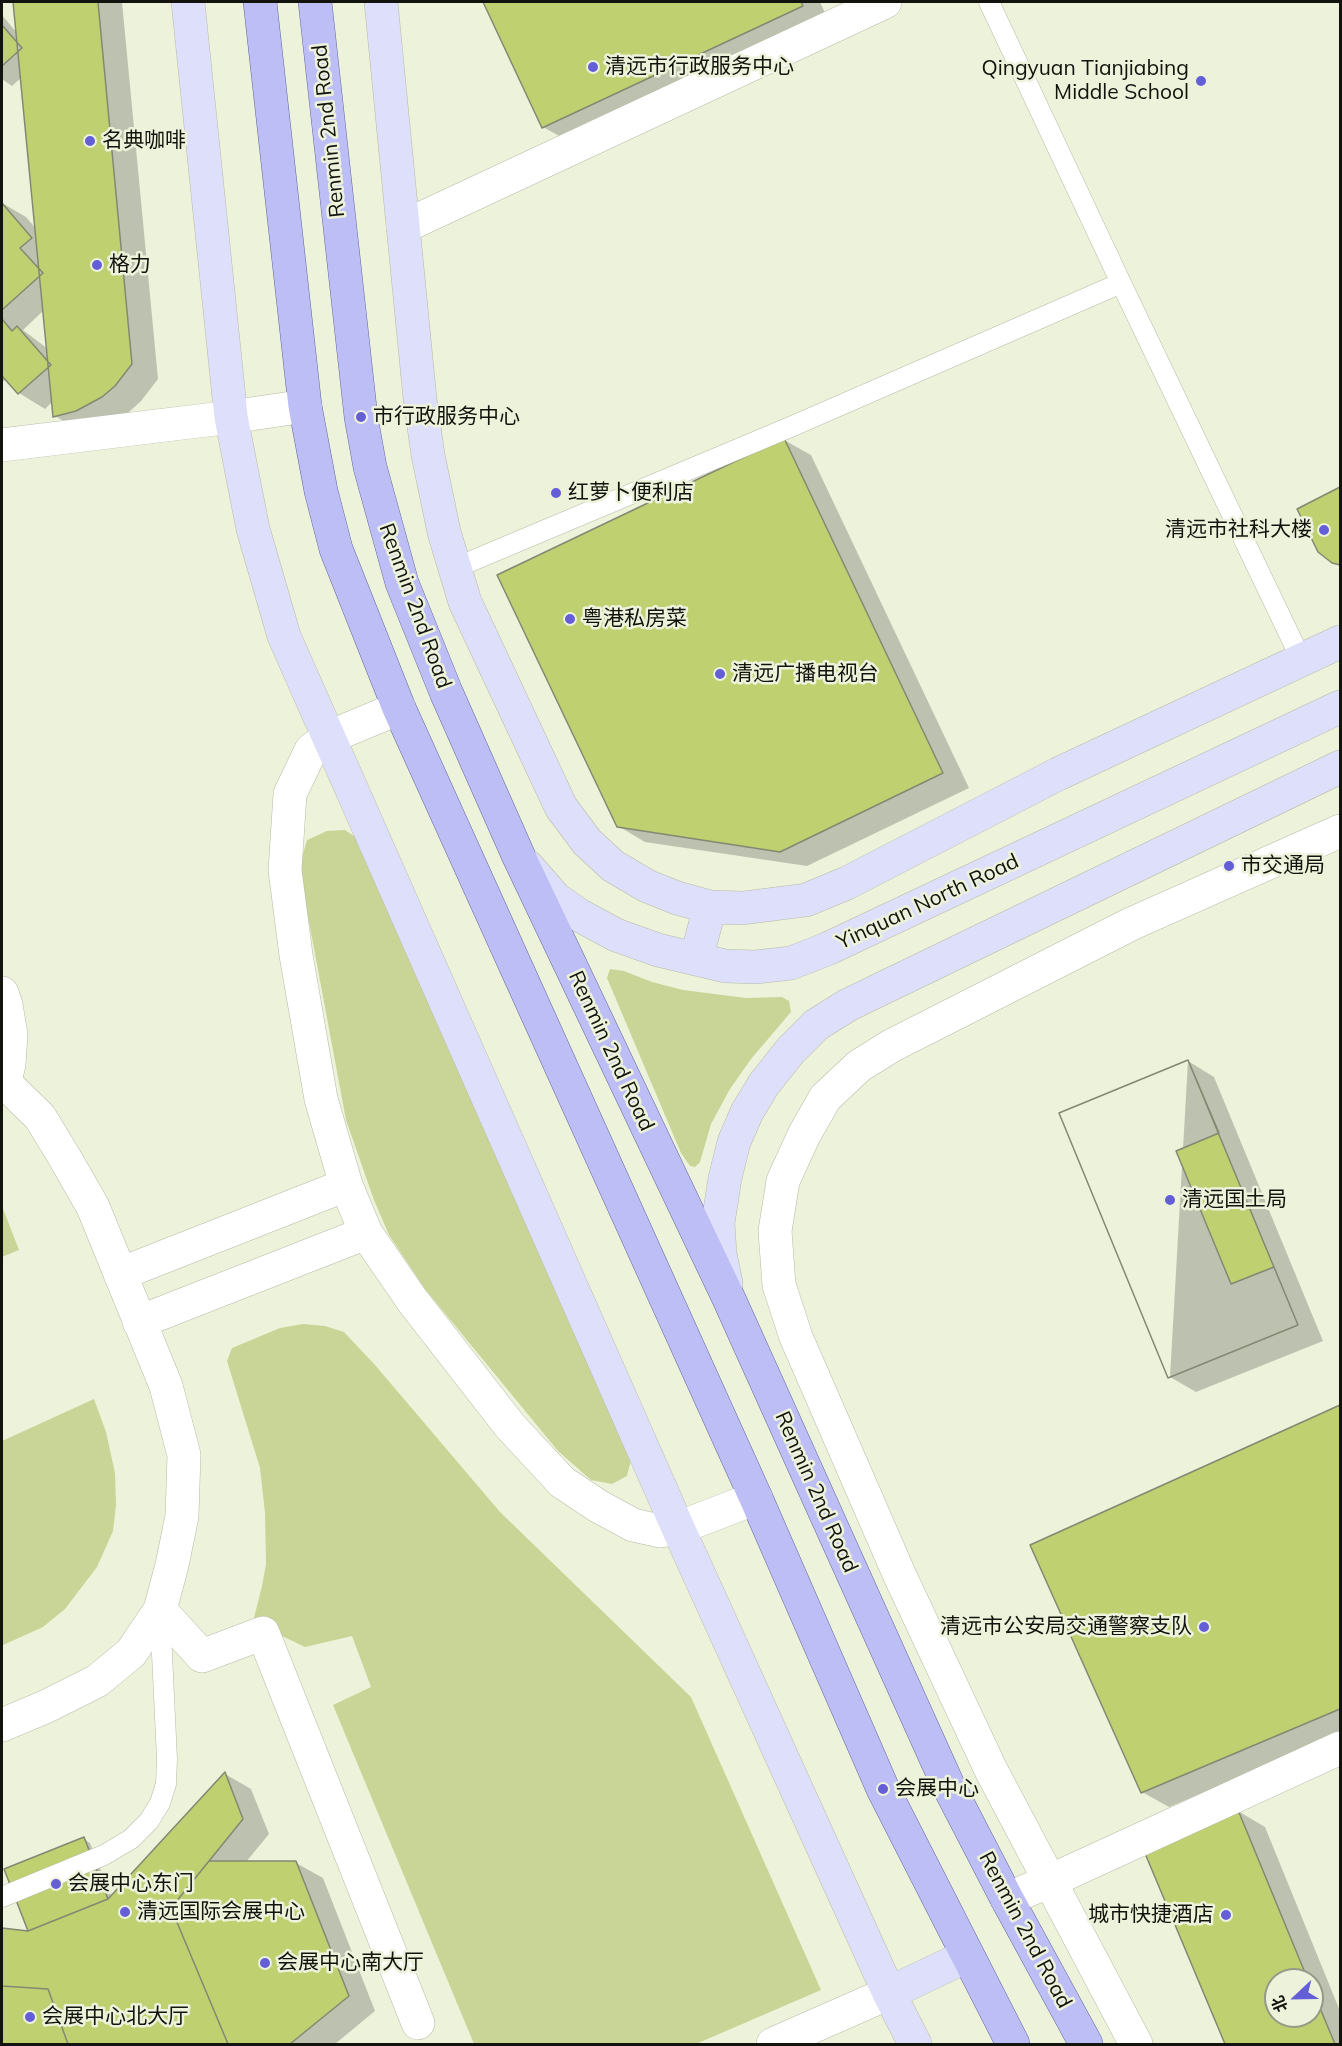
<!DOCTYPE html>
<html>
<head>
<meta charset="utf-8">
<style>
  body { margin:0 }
  #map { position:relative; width:1342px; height:2046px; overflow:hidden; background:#edf2db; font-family:Mulish,"Noto Sans SC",sans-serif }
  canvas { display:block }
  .frame { position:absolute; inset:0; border:3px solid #12130c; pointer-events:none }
  .north { position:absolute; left:1264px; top:1968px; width:60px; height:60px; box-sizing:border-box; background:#edf2db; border:2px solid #959988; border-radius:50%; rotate:248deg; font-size:16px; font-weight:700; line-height:24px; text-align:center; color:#12130c }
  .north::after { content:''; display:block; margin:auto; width:21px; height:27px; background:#645ed7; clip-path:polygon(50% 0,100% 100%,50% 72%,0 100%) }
</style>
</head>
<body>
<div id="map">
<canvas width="1342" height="2046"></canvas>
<div class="frame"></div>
<div class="north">北</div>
</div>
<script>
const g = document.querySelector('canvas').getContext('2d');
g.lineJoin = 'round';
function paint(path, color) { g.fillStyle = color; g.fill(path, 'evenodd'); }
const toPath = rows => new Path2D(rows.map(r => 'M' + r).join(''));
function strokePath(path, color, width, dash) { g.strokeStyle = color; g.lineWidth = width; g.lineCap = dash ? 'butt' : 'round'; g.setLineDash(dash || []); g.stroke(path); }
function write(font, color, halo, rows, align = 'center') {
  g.font = font + ' Mulish,"Noto Sans SC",sans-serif'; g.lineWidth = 5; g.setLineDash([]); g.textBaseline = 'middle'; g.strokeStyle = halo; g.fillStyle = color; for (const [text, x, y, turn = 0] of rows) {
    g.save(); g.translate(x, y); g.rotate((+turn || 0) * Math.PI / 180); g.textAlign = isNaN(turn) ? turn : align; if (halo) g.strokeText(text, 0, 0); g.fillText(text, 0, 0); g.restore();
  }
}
const green = toPath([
  [345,830,360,840,632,1456,627,1476,612,1484,591,1480,558,1451,425,1289,389,1235,374,1200,346,1120,299,868,307,840,327,831],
  [610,969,624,971,652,982,683,990,746,998,782,997,789,1001,791,1012,751,1059,730,1089,711,1124,700,1162,695,1167,690,1166,681,1153,607,978],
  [2,1206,19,1250,2,1257],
  [303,1324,325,1326,344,1332,375,1365,500,1512,691,1697,821,1990,696,2044,474,2044,333,1705,371,1687,352,1636,305,1647,253,1622,262,1586,266,1564,265,1513,260,1468,227,1361,232,1348,280,1328],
  [94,1399,106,1432,115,1473,116,1505,113,1531,97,1567,65,1609,43,1627,3,1645,2,1640,2,1441]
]);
const shadow = toPath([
  [14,2,122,2,158,379,141,401,129,412,103,426,81,431,55,416,53,401,45,409,19,393,7,379,2,382,2,203,26,217,37,230,22,77,12,86,2,79,2,15,17,33],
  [44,310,48,349,23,330],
  [484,2,820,2,829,22,570,142,543,127],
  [784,440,811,455,969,788,807,866,645,842,618,826],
  [1340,489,1340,566,1333,562,1299,510],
  [1188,1061,1214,1077,1323,1341,1196,1392,1170,1377],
  [1340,1406,1340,1735,1169,1807,1142,1792,1032,1546],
  [225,1774,251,1789,269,1834,246,1862,296,1863,323,1878,375,2011,335,2044,2,2044,2,1930,31,1933,84,1839,90,1843,112,1898],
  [1238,1811,1265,1827,1340,2011,1340,2044,1227,2044,1146,1851],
  [1276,1980,1312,1980,1312,2016,1276,2016]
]);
const building = toPath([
  [13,2,98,2,132,364,115,386,102,397,76,411,53,417,13,2],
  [483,2,801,2,803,6,542,128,483,2],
  [2,25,22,48,2,66,2,25],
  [2,203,32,238,20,248,43,273,2,310,2,203],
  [2,319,12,331,17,326,51,365,18,394,2,376,2,319],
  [784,438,943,773,780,852,617,827,497,575,784,438],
  [1340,487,1340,565,1332,563,1318,552,1297,509,1340,487],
  [1188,1060,1298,1325,1168,1378,1059,1113,1188,1060],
  [1188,1060,1219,1133,1176,1151,1231,1284,1274,1267,1298,1325,1168,1378,1059,1113,1188,1060],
  [1340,1405,1340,1709,1141,1793,1030,1545,1340,1405],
  [225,1772,243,1819,171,1908,228,2044,68,2044,48,1989,2,1986,2,1928,28,1931,108,1899,225,1772],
  [1238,1810,1308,1980,1276,1980,1276,2016,1312,2016,1312,1989,1335,2044,1225,2044,1144,1851,1238,1810],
  [84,1837,108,1899,28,1931,4,1869,84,1837],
  [209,1861,296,1861,349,1996,290,2044,228,2044,171,1908,209,1861],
  [2,1986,48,1989,68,2044,2,2044,2,1986]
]);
const service = toPath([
  [989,2,1121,283],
  [455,568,795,425,1121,283,1301,659],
  [2,1897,104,1855,131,1839,149,1821,160,1803,166,1784,167,1759,160,1612]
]);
const minor = toPath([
  [403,227,885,2],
  [2,445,231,417,305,406],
  [399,708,327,738,311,750,290,794,285,870,296,955,321,1099,346,1185,366,1233,412,1300,510,1426,562,1482,598,1506,633,1525,660,1531,678,1528,756,1498],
  [2,993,6,1005,11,1035,9,1064,5,1082],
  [2,1080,40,1117,65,1158,93,1207,166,1386,184,1455,182,1516,172,1565,160,1610,131,1653,97,1681,45,1707,2,1725],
  [120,1274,346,1185],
  [139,1322,366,1233],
  [160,1610,202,1656,263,1633,418,2023],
  [1007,1899,1050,1881,1340,1748],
  [773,2044,889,1993]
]);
const tertiary = toPath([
  [1136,2044,991,1770,900,1576,796,1337,779,1285,775,1231,783,1181,804,1135,825,1098,859,1066,891,1046,1131,924,1340,831]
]);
const secondary = toPath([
  [188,2,231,417,253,529,284,636,678,1528,889,1993,915,2044],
  [381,2,420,399,428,455,444,532,465,602,561,807,587,842,613,866,647,886,677,898,710,907,743,908,806,900,847,883,1058,774,1340,642],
  [528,867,555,898,579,915,616,935,658,950,725,966,756,967,791,963,827,949,1340,707],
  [696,959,710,907],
  [726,1283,720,1254,718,1223,725,1178,734,1142,747,1112,764,1084,791,1050,816,1025,848,1005,1340,767],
  [889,1993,967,1956]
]);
const primary = toPath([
  [260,2,305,406,321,491,336,549,399,708,756,1498,883,1789,1013,2044],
  [315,2,361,417,370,467,402,583,446,692,519,857,729,1299,948,1785,1007,1899,1086,2044]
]);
const markers = [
  [593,67,6,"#645ed7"],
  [1201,81,6,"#645ed7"],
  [90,141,6,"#645ed7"],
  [97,265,6,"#645ed7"],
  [361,417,6,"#645ed7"],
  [556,493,6,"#645ed7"],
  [1324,530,6,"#645ed7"],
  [570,619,6,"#645ed7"],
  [720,674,6,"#645ed7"],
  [1229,866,6,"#645ed7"],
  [1170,1200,6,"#645ed7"],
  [1204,1627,6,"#645ed7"],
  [883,1789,6,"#645ed7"],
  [56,1884,6,"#645ed7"],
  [125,1912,6,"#645ed7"],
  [1226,1915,6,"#645ed7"],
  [265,1963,6,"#645ed7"],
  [30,2017,6,"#645ed7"]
];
const poiNames = [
  ["清远市行政服务中心",605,67],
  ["Qingyuan Tianjiabing",1189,69,"right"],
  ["Middle School",1189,93,"right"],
  ["名典咖啡",102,141],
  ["格力",109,265],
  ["市行政服务中心",373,417],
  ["红萝卜便利店",568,493],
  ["清远市社科大楼",1312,530,"right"],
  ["粤港私房菜",582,619],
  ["清远广播电视台",732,674],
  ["市交通局",1241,866],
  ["清远国土局",1182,1200],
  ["清远市公安局交通警察支队",1192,1627,"right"],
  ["会展中心",895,1789],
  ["会展中心东门",68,1884],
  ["清远国际会展中心",137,1912],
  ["城市快捷酒店",1214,1915,"right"],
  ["会展中心南大厅",277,1963],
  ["会展中心北大厅",42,2017]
];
const streetNames = [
  ["Renmin 2nd Road",329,131,-96],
  ["Renmin 2nd Road",415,606,70],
  ["Yinquan North Road",928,902,-25],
  ["Renmin 2nd Road",611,1051,65],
  ["Renmin 2nd Road",816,1492,66],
  ["Renmin 2nd Road",1025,1930,62]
];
paint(green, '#c8d597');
paint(shadow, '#0003');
paint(building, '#bed06f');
strokePath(building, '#838873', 1.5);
strokePath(service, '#b6bba5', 21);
strokePath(minor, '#b6bba5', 34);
strokePath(tertiary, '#b6bba5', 34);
strokePath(secondary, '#b6bba5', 34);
strokePath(primary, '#64669f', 34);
strokePath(service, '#fff', 20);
strokePath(minor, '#fff', 33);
strokePath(tertiary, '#fff', 33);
strokePath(secondary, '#dedffa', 33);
strokePath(primary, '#bcbef5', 33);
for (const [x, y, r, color] of markers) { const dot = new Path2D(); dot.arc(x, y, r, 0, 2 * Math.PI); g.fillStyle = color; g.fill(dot); strokePath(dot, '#edf2db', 2); }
write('21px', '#12130c', '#edf2db', poiNames, 'left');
write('21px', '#12130c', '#edf2db', streetNames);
</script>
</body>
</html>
